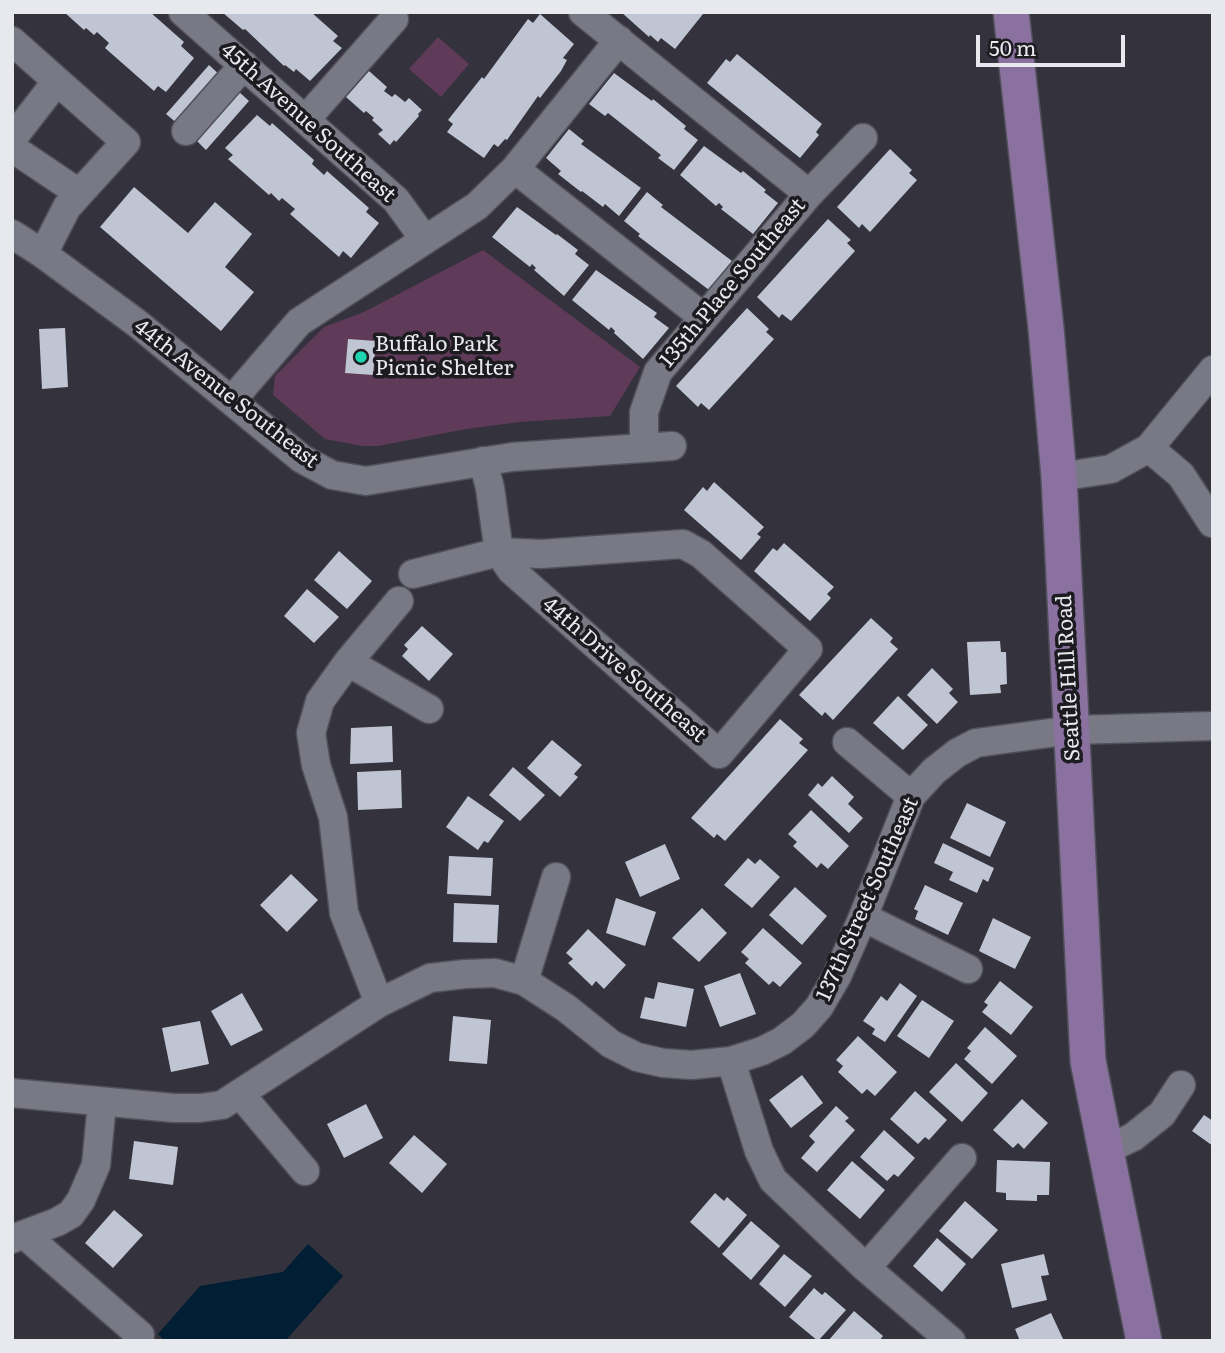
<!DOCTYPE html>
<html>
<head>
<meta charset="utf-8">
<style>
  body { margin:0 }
  #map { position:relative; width:1225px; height:1353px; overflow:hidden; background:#33323d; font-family:Literata,serif }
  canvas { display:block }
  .frame { position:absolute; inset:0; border:14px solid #e8e8ef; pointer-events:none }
  .scale { position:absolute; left:976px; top:35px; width:149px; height:32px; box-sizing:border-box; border:4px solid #e8e8ef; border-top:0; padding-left:9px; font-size:21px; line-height:24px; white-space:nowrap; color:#e8e8ef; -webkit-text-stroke:5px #1b1b20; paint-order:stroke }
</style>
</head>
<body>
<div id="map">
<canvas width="1225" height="1353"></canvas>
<div class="frame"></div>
<div class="scale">50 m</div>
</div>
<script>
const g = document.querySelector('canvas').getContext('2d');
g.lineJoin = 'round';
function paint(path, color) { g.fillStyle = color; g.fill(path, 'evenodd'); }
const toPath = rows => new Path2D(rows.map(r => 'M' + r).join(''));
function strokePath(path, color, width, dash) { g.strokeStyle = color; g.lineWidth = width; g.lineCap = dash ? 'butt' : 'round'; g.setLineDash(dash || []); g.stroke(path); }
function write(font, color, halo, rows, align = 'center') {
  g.font = font + ' Literata,serif'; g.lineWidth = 7; g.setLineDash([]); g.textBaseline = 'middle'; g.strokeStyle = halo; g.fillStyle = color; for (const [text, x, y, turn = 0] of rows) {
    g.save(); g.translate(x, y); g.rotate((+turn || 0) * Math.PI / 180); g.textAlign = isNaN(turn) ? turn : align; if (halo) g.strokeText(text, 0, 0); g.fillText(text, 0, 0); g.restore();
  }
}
const green = toPath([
  [438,37,469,64,441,97,409,69],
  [483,250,640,367,610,416,520,422,466,429,378,446,362,446,325,439,273,395,275,376,324,327,364,312]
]);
const water = toPath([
  [308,1244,343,1276,285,1341,165,1341,158,1334,200,1286,283,1272]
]);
const building = toPath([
  [64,12,150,12,184,42,181,46,194,58,166,92,158,86,154,91,105,48,109,43,97,32,94,35,86,28,84,30],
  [222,12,311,12,338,36,333,41,342,48,310,81,296,69,294,72,285,65,284,66,245,29,243,30],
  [621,12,701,12,703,14,675,49,661,38,658,42,650,35,649,37],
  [540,14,574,44,563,58,567,60,561,71,540,98,538,96,507,140,505,139,498,147,494,144,484,158,447,132,453,124,448,120,482,77,484,79,528,19,533,23],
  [737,54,822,124,816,132,819,135,800,158,707,83,726,59,730,62],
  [209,65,221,76,179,125,166,114],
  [369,71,387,87,384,91,392,97,395,94,405,102,409,98,422,110,418,114,419,116,396,142,394,140,390,145,378,134,383,130,372,120,374,118,366,111,364,113,346,97],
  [614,73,652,101,653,99,686,126,684,129,698,140,674,170,658,158,661,155,608,113,605,116,589,104],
  [237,90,249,101,206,150,194,138],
  [257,115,270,126,272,123,314,160,312,164,324,175,327,171,369,208,366,212,379,223,351,258,343,251,339,257,290,214,295,209,282,198,279,201,271,193,269,195,228,159,233,155,225,148],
  [569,129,584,141,581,144,641,188,619,216,605,204,603,207,582,191,581,192,558,174,561,171,546,158],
  [704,146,741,173,743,171,766,190,764,192,778,203,753,234,721,209,723,207,719,203,716,206,680,175],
  [890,149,912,170,909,173,917,180,870,232,862,224,859,228,837,207],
  [134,187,188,233,215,202,252,234,225,267,254,292,221,331,100,227],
  [647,192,663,205,661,207,732,261,709,290,638,236,640,234,624,221],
  [517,207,556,235,557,234,578,250,575,254,589,265,564,296,534,270,536,268,532,264,530,267,492,237],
  [828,219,851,240,847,243,855,251,791,321,782,314,779,318,757,297],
  [596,270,657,313,654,317,669,328,643,359,614,333,615,331,611,327,609,330,572,300],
  [747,308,769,329,766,332,774,339,709,410,701,403,698,407,676,386],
  [65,328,68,387,42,389,39,329],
  [348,339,376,341,373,375,345,373],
  [714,482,764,527,757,534,761,537,741,560,684,510,703,487,707,491],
  [784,543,834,587,827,594,831,598,810,621,754,571,773,548,777,551],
  [339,551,372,581,347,609,314,580],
  [307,589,339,617,314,643,284,616],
  [871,618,893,638,890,642,898,649,833,720,825,712,822,716,799,695],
  [422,626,453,654,429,681,402,656,408,649,404,645],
  [1000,641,1001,652,1006,652,1007,684,1000,685,1001,693,970,695,967,642],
  [932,668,953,689,949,693,958,702,937,724,907,695],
  [898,696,928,725,903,750,873,723],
  [780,719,803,739,799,743,808,750,725,841,717,834,714,838,691,818],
  [392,726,393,762,350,764,351,728],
  [552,740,582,765,574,774,578,777,560,797,527,768],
  [513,767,545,795,520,821,489,795],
  [401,770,402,808,358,810,357,772],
  [832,776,854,797,848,804,863,818,849,833,808,795,818,783,822,787],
  [468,796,504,821,488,843,484,841,478,850,446,827],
  [967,803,1006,822,990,857,950,838],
  [811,810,849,846,828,869,821,863,817,868,793,846,797,842,788,834],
  [943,843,994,868,988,882,983,879,977,893,949,880,953,872,934,863],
  [665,844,680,879,640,897,625,862],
  [449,856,493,858,491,896,447,894],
  [748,858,755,864,760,859,780,877,752,908,724,885],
  [291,874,318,900,287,932,260,905],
  [925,885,963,903,948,935,915,919,918,911,914,909],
  [795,887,827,916,802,945,769,915],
  [616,898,656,912,645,946,606,933],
  [454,903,499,905,497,943,453,942],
  [702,908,727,933,699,962,672,938],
  [993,918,1031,937,1015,969,979,951],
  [763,928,802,963,780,987,773,981,769,985,745,963,749,959,741,952],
  [588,929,626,965,604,989,596,981,592,986,568,963,573,959,566,953],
  [740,973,756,1014,720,1027,704,986],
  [1000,981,1033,1007,1011,1035,982,1012,988,1005,984,1002],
  [658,982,694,989,686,1027,640,1018,645,997,654,999],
  [900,983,917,996,885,1042,872,1034,875,1029,863,1021,881,996,887,1001],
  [242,993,263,1030,231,1046,211,1011],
  [922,1000,954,1021,929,1058,897,1036],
  [453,1016,491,1020,487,1064,449,1061],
  [200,1021,209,1064,171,1072,162,1028],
  [985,1027,1017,1056,992,1084,964,1059,971,1051,967,1048],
  [858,1036,897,1072,875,1096,867,1089,862,1094,838,1072,843,1066,836,1060],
  [956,1063,988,1093,962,1122,929,1092],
  [802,1075,823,1103,791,1128,769,1100],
  [915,1091,947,1120,929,1140,925,1137,918,1144,890,1119],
  [1022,1099,1048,1123,1024,1149,1018,1143,1013,1148,993,1130],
  [366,1104,383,1138,344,1158,327,1124],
  [836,1106,849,1118,845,1121,855,1130,817,1172,801,1158,815,1142,809,1136],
  [1204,1115,1213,1121,1213,1146,1192,1131],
  [884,1130,915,1158,898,1177,894,1174,887,1181,860,1157],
  [414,1135,447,1164,422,1193,389,1163],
  [134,1141,178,1147,173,1185,129,1179],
  [997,1160,1050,1162,1049,1195,1037,1195,1037,1201,1006,1200,1006,1193,996,1192],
  [852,1161,885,1190,860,1219,827,1190],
  [715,1193,724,1201,727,1197,747,1215,719,1248,690,1222],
  [965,1201,998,1230,972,1259,939,1231],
  [114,1210,143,1235,113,1268,85,1243],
  [751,1221,780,1246,751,1280,722,1254],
  [937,1238,966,1264,942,1292,913,1266],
  [784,1254,812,1276,785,1307,759,1284],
  [1044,1254,1049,1275,1041,1276,1047,1300,1012,1308,1001,1264],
  [814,1288,822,1295,825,1292,846,1310,818,1341,789,1317],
  [854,1311,883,1336,879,1341,828,1341],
  [1051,1313,1064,1341,1020,1341,1015,1329]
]);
const minor = toPath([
  [183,12,396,200,425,240],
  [583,12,809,194],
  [12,41,57,81],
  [306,119,394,19],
  [186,131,244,65],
  [12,139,57,81,126,142,67,207,43,254],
  [12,148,79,193],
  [515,169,703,317],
  [12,234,43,254,138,324,302,459,332,475,366,481,512,457,672,446],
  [232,400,299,322,477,206,515,169,619,40],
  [644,448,644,412,658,372,809,194,863,138],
  [1149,448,1181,475,1212,523],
  [1059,477,1111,469,1149,448,1213,370],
  [413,574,499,552,541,554,683,544,701,554,808,649,719,754,511,570,499,552,490,488,483,461],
  [348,662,429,709],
  [847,742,911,796],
  [863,917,968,969],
  [524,981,556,877],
  [379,1003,344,913,333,817,316,765,311,733,320,701,348,662,399,601],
  [731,1061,759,1151,773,1180,866,1268,951,1341],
  [12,1093,174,1108,200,1108,222,1105,379,1003,430,978,465,974,495,973,524,981,566,1008,611,1044,637,1057,663,1063,692,1065,731,1061,762,1051,782,1041,803,1025,819,1007,837,976,863,917,911,796,934,771,957,753,976,743,1072,730,1213,726],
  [241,1095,305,1171],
  [1106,1150,1133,1137,1162,1114,1181,1085],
  [25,1235,140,1335],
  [12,1239,57,1222,71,1214,81,1200,96,1165,102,1103],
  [866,1268,962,1158]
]);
const major = toPath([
  [1011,12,1046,328,1059,477,1088,1061,1144,1341]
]);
const markers = [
  [361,357,7,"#1ed5b1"]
];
const streetNames = [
  ["45th Avenue Southeast",308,123,42],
  ["135th Place Southeast",733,283,-50],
  ["44th Avenue Southeast",226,394,38],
  ["44th Drive Southeast",624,670,41],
  ["Seattle Hill Road",1069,678,-93],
  ["137th Street Southeast",868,899,-66]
];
const poiNames = [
  ["Buffalo Park",375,345],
  ["Picnic Shelter",375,369]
];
paint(green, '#603b59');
paint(water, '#001e34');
paint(building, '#bfc5d2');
strokePath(minor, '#505059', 31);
strokePath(major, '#505059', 38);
strokePath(minor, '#797885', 28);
strokePath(major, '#8a71a0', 35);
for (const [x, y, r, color] of markers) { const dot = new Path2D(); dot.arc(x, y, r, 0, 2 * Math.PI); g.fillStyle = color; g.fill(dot); strokePath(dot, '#1b1b20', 2.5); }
write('21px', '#e8e8ef', '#1b1b20', streetNames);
write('21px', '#e8e8ef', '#1b1b20', poiNames, 'left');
</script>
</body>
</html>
